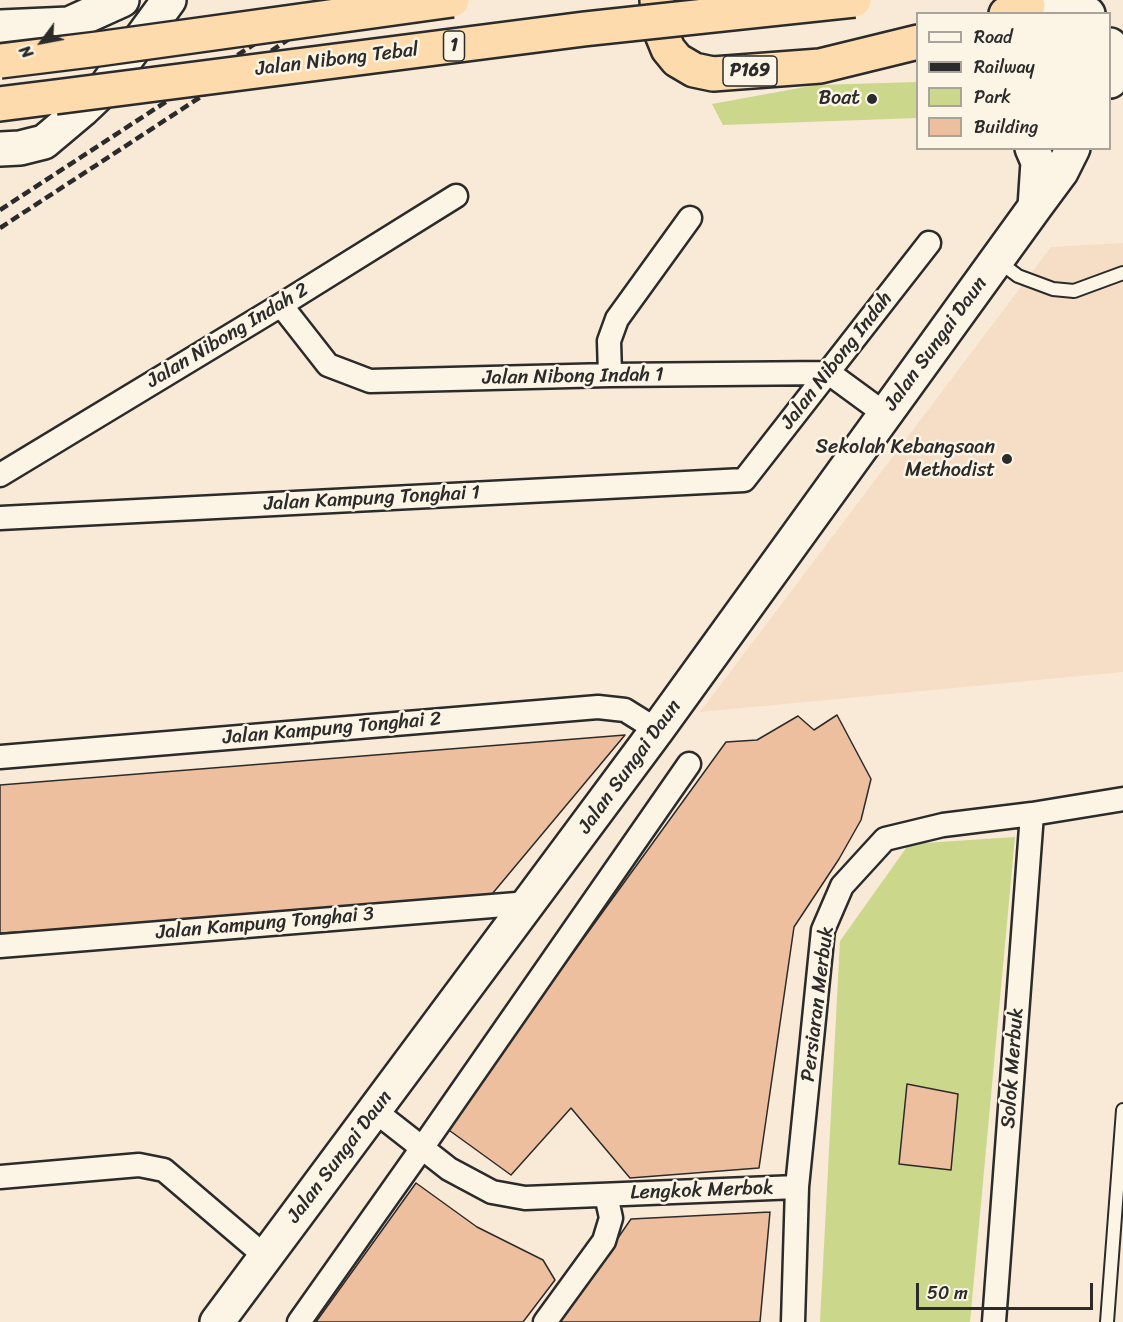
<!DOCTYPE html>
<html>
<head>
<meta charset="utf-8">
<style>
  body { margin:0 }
  #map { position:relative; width:1123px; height:1322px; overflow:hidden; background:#f9ead7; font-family:Sriracha,sans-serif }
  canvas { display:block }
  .legend { position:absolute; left:916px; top:12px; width:195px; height:138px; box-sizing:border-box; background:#fcf5e5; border:2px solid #a8a49b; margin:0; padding:8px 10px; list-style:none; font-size:18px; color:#2b2b2b }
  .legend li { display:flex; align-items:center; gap:12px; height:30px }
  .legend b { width:30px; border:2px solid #a8a49b }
  .north { position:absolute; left:12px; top:12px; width:60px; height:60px; -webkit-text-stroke:4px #fcf5e5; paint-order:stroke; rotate:238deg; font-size:16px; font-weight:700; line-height:24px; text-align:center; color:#2b2b2b }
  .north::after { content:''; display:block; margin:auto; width:21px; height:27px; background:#2b2b2b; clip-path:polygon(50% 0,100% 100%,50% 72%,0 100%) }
  .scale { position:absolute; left:916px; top:1283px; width:177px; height:27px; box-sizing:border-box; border:3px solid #2b2b2b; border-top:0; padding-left:8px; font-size:18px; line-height:21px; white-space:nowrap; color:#2b2b2b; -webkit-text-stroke:4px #fcf5e5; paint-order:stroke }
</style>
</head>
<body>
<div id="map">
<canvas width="1123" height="1322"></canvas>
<ul class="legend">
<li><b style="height:8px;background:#fcf5e5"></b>Road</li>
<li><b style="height:8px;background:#2b2b2b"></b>Railway</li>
<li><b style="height:16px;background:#cbd78a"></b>Park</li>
<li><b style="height:16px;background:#eebf9e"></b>Building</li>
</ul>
<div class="north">N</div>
<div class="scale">50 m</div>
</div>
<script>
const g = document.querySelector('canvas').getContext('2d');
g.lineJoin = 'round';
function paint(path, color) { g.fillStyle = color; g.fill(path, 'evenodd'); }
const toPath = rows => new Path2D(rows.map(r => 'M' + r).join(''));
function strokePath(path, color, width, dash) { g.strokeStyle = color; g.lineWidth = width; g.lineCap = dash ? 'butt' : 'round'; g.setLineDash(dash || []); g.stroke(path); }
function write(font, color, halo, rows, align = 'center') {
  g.font = font + ' Sriracha,sans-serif'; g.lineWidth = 5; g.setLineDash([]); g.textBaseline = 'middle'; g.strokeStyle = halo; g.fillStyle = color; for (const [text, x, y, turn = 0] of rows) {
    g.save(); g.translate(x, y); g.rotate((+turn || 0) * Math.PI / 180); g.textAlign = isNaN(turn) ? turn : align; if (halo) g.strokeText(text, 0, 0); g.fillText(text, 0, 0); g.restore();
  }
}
const built = toPath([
  [1123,243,1123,672,700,712,1051,247]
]);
const green = toPath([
  [917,82,917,118,723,125,712,104,816,85],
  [1015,837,970,1322,820,1322,840,941,909,844]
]);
const building = toPath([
  [837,715,871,779,861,820,839,859,794,927,759,1168,630,1178,571,1108,511,1175,446,1128,726,742,757,740,798,716,814,730,837,715],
  [625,735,482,906,0,933,0,785,625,735],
  [907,1084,958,1094,951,1170,899,1164,907,1084],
  [416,1183,477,1227,543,1260,555,1280,523,1322,316,1322,416,1183],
  [770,1212,760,1322,560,1322,631,1219,770,1212]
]);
const lane = toPath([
  [998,261,1018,276,1053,289,1074,291,1123,273],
  [1107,1322,1123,1110]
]);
const street = toPath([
  [281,305,328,365,370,381,610,375,829,373,885,414],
  [610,375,609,341,617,319,690,218],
  [0,475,281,305,456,196],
  [0,518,744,480,929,243],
  [0,757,598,707,625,710,657,730],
  [0,946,529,903],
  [375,1111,449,1169,492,1192,525,1198,797,1187],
  [0,1177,139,1165,164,1170,266,1257],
  [299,1322,422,1148,689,764],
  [545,1322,604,1241,611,1218,606,1195],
  [793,1322,797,1187,823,930,842,886,885,839,943,825,1032,814,1123,799],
  [994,1322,1032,814]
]);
const secondary = toPath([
  [1015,14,1028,6,1045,1,1065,2,1088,14],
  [0,27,69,24,122,0],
  [1110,45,1113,61,1110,81],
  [1032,148,1038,162,1035,207],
  [0,149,20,148,44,142,82,110,104,89,169,0],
  [217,1322,657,730,1035,207,1061,172,1073,148]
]);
const highway = toPath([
  [657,0,659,27,668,49,677,60,694,70,713,74,820,66,918,42],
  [1006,14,1028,6],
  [0,104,55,97]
]);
const rail = toPath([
  [0,210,322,0],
  [0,228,349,0]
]);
const highwayBridge = toPath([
  [0,61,98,49,452,0],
  [55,97,584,29,854,0]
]);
const markers = [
  [872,99,6,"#2b2b2b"],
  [1007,459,6,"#2b2b2b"]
];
const shields = [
  [454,46,21],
  [750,71,54]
];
const shieldNames = [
  ["1",454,46],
  ["P169",750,71]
];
const streetNames = [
  ["Jalan Nibong Tebal",337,60,-7],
  ["Jalan Nibong Indah 2",228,336,-31],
  ["Jalan Sungai Daun",936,344,-54],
  ["Jalan Nibong Indah",837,361,-52],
  ["Jalan Nibong Indah 1",573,377,-1],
  ["Jalan Kampung Tonghai 1",372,499,-3],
  ["Jalan Kampung Tonghai 2",332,729,-5],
  ["Jalan Sungai Daun",630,767,-54],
  ["Jalan Kampung Tonghai 3",265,924,-5],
  ["Persiaran Merbuk",818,1004,-83],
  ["Solok Merbuk",1013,1068,-86],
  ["Jalan Sungai Daun",340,1157,-53],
  ["Lengkok Merbok",702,1191,-2]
];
const poiNames = [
  ["Boat",860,99],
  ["Sekolah Kebangsaan",995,448],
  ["Methodist",995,471]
];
paint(built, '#f6ddc6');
paint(green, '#cbd78a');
paint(building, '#eebf9e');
strokePath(building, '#2b2b2b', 1.5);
strokePath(lane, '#2b2b2b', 16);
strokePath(street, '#2b2b2b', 27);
strokePath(secondary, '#2b2b2b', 38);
strokePath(highway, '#2b2b2b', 38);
strokePath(lane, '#fcf5e5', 12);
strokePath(street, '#fcf5e5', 22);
strokePath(secondary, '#fcf5e5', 33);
strokePath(highway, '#fedbac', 33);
strokePath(rail, '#2b2b2b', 4.5, [9, 4.5]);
strokePath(highwayBridge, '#2b2b2b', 38, []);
strokePath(highwayBridge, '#fedbac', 33);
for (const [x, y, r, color] of markers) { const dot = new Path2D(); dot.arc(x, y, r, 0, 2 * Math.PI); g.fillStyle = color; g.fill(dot); strokePath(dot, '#fcf5e5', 2); }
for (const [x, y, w] of shields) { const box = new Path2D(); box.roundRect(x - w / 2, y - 15, w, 30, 4.5); g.fillStyle = '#fcf5e5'; g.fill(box); strokePath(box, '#2b2b2b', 1.5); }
write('bold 18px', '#2b2b2b', null, shieldNames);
write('20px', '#2b2b2b', '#fcf5e5', streetNames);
write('20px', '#2b2b2b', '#fcf5e5', poiNames, 'right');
</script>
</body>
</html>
